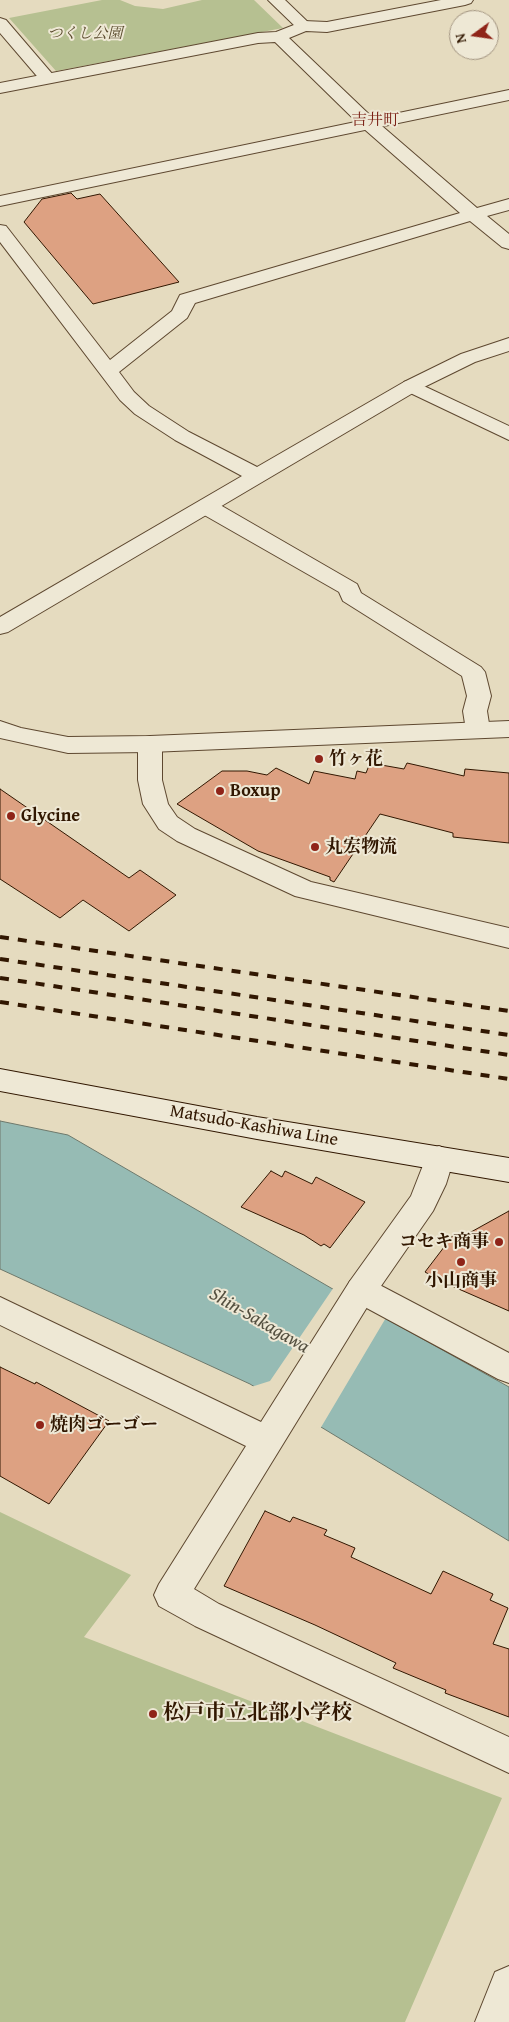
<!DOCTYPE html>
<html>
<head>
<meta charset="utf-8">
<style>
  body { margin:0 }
  #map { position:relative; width:509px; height:2022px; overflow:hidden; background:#e5dbbf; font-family:"Gentium Book Plus",serif }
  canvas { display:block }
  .north { position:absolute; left:449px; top:10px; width:50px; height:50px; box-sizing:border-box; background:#eee8d5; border:1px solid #a29480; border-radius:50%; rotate:256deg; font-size:14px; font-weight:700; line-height:20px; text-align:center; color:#311701 }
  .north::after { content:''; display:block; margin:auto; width:18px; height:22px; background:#8f2418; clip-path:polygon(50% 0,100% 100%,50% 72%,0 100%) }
</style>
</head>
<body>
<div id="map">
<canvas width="509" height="2022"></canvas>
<div class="north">N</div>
</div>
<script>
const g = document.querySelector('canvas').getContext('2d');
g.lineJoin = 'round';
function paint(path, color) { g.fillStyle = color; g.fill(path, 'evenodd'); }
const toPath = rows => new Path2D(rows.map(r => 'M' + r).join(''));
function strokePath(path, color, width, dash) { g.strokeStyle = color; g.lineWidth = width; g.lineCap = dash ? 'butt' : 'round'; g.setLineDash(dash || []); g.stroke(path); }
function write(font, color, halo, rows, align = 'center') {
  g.font = font + ' "Gentium Book Plus","Noto Serif JP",serif'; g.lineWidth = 4; g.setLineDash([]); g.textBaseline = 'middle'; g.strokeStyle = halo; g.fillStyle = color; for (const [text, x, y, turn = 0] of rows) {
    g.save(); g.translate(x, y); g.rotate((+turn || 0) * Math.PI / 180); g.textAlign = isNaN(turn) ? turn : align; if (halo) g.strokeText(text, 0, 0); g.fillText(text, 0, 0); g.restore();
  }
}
const green = toPath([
  [102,0,120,0,135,6,163,9,202,0,254,0,283,28,56,71,9,18],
  [0,1512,131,1575,84,1637,502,1798,405,2022,0,2022]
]);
const water = toPath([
  [0,1121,68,1135,331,1288,509,1387,509,1541,250,1384,0,1269,0,1121]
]);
const pier = toPath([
  [334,1287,387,1316,320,1429,251,1387,270,1381]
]);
const building = toPath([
  [71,193,77,199,100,194,179,282,93,304,24,222,42,199,71,193],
  [370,763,404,769,407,763,464,776,465,769,509,773,509,843,453,837,453,833,380,814,334,882,330,880,330,877,258,851,177,804,222,771,247,771,267,775,276,768,309,784,314,771,355,779,357,771,366,773,370,763],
  [0,789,129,878,140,870,176,895,129,931,83,900,60,918,0,879,0,789],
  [271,1171,282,1177,285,1171,312,1184,316,1177,365,1202,330,1248,324,1244,321,1246,304,1235,241,1207,271,1171],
  [509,1211,509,1311,445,1283,425,1272,454,1234,462,1237,509,1211],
  [0,1367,35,1384,36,1382,109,1421,49,1504,0,1476,0,1367],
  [265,1511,290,1522,293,1517,327,1530,324,1535,355,1548,351,1557,431,1594,443,1571,493,1594,490,1600,508,1608,493,1644,509,1649,509,1717,445,1693,446,1690,393,1668,396,1663,315,1625,224,1586,265,1511]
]);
const service = toPath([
  [268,0,285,0,312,26,310,29,304,31,298,29,268,0],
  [0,18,6,20,54,76,56,79,54,82,42,82,0,33,0,18],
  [411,380,509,426,509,440,404,390,401,386,404,382,411,380],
  [207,501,215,502,357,584,361,593,481,667,485,672,491,696,487,711,490,730,487,736,478,738,469,736,466,730,463,711,467,696,462,676,343,601,339,592,199,512,196,507,199,502,207,501],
  [361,1277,372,1281,509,1353,509,1383,498,1379,350,1299,346,1290,350,1281,361,1277]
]);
const minor = toPath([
  [441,0,473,0,471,3,465,5,327,32,306,31,289,38,375,120,477,208,509,199,509,210,487,216,509,234,509,249,502,247,470,221,195,303,187,318,119,372,134,392,149,406,189,432,257,467,404,382,461,354,509,338,509,351,475,362,418,390,8,632,0,634,0,617,242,476,175,440,135,414,120,400,0,242,0,225,6,226,110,360,172,311,180,295,460,213,363,128,275,42,258,43,0,93,0,83,258,33,276,32,304,21,327,22,441,0],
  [150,736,159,738,162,744,162,780,168,804,177,817,195,829,311,882,509,928,509,948,295,896,177,841,159,829,143,804,138,780,138,744,141,738,150,736],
  [439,1146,449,1150,454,1158,446,1184,433,1211,372,1299,194,1589,219,1604,509,1737,509,1773,195,1626,159,1606,154,1595,159,1584,246,1446,0,1325,0,1297,261,1422,350,1281,411,1196,429,1150,439,1146],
  [509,1966,509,2022,475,2022,495,1972,509,1966]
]);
const tertiary = toPath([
  [509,90,509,100,0,206,0,196,509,90],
  [0,721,21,728,68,737,150,736,509,721,509,737,150,752,68,753,0,738,0,721]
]);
const secondary = toPath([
  [0,1069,257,1117,509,1158,509,1182,257,1139,0,1091,0,1069]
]);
const rail = toPath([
  [0,937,509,1011],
  [0,959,509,1035],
  [0,978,509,1055],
  [0,1002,509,1079]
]);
const markers = [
  [319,759,5,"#8f2418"],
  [220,791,5,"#8f2418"],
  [11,816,5,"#8f2418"],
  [315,847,5,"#8f2418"],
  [499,1242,5,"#8f2418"],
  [461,1262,5,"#8f2418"],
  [40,1425,5,"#8f2418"],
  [153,1714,5,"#8f2418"]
];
const farParknames = [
  ["つくし公園",85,34]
];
const farNeighbourhoodnames = [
  ["吉井町",375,121]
];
const poiNames = [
  ["竹ヶ花",329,759],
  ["Boxup",230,791],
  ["Glycine",21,816],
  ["丸宏物流",325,847],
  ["コセキ商事",489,1242,"right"],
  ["小山商事",461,1281,"center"],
  ["焼肉ゴーゴー",50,1425]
];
const streetNames = [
  ["Matsudo-Kashiwa Line",254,1126,10]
];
const waterNames = [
  ["Shin-Sakagawa",259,1321,30]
];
const nearPoinames = [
  ["松戸市立北部小学校",163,1714]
];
paint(green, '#b6c091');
paint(water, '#96bbb4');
strokePath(water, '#6e796c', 1);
paint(pier, '#e5dbbf');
paint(building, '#dda182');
strokePath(building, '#311701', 1);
strokePath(service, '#5e4830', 2);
strokePath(minor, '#5e4830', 2);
strokePath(tertiary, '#5e4830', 2);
strokePath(secondary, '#311701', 2);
paint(service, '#eee8d5');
paint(minor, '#eee8d5');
paint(tertiary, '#eee8d5');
paint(secondary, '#eee8d5');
strokePath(rail, '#311701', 4, [9, 9]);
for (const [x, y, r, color] of markers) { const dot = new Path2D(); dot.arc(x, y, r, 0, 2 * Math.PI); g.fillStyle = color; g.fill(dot); strokePath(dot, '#eee8d5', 2); }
write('italic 15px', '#594a2c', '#eee8d5', farParknames);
write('16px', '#7a1f14', '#eee8d5', farNeighbourhoodnames);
write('bold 18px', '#311701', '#eee8d5', poiNames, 'left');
write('18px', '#311701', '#eee8d5', streetNames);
write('italic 19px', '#545040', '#eee8d5', waterNames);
write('bold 21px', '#311701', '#eee8d5', nearPoinames, 'left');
</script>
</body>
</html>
